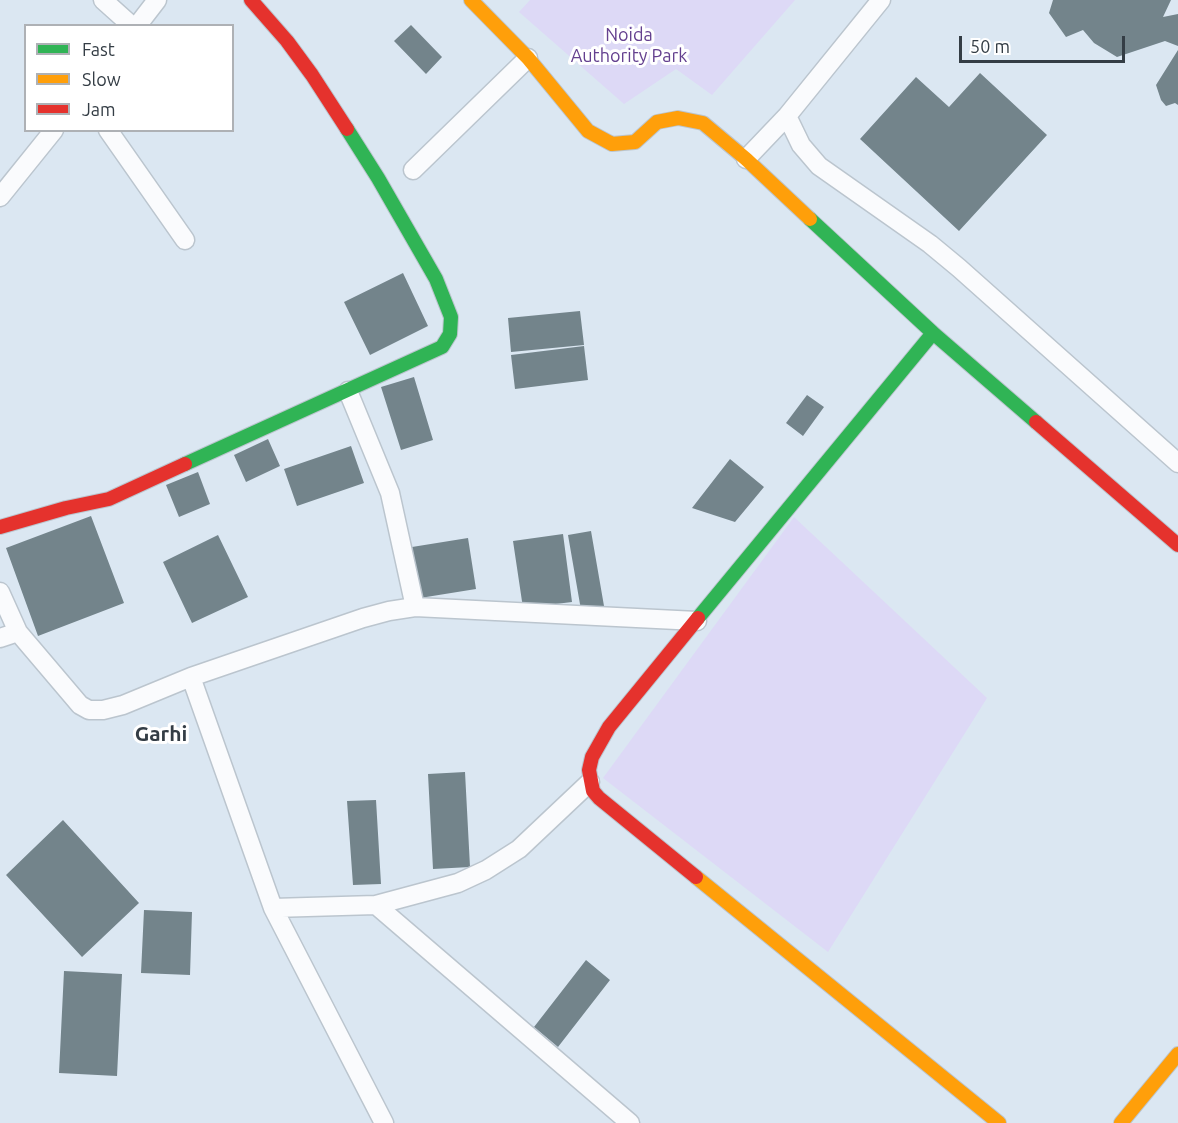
<!DOCTYPE html>
<html>
<head>
<meta charset="utf-8">
<style>
  body { margin:0 }
  #map { position:relative; width:1178px; height:1123px; overflow:hidden; background:#dbe7f2; font-family:Ubuntu,sans-serif }
  canvas { display:block }
  .legend { position:absolute; left:24px; top:24px; width:210px; height:108px; box-sizing:border-box; background:#fff; border:2px solid #aeb1b5; margin:0; padding:8px 10px; list-style:none; font-size:18px; color:#343d45 }
  .legend li { display:flex; align-items:center; gap:12px; height:30px }
  .legend b { width:30px; border:2px solid #aeb1b5 }
  .scale { position:absolute; left:959px; top:36px; width:166px; height:27px; box-sizing:border-box; border:3px solid #343d45; border-top:0; padding-left:8px; font-size:18px; line-height:21px; white-space:nowrap; color:#343d45; -webkit-text-stroke:4px #fff; paint-order:stroke }
</style>
</head>
<body>
<div id="map">
<canvas width="1178" height="1123"></canvas>
<ul class="legend">
<li><b style="height:8px;background:#30b455"></b>Fast</li>
<li><b style="height:8px;background:#ff9f0a"></b>Slow</li>
<li><b style="height:8px;background:#e5322d"></b>Jam</li>
</ul>
<div class="scale">50 m</div>
</div>
<script>
const g = document.querySelector('canvas').getContext('2d');
g.lineJoin = 'round';
function paint(path, color) { g.fillStyle = color; g.fill(path, 'evenodd'); }
const toPath = rows => new Path2D(rows.map(r => 'M' + r).join(''));
function strokePath(path, color, width, dash) { g.strokeStyle = color; g.lineWidth = width; g.lineCap = dash ? 'butt' : 'round'; g.setLineDash(dash || []); g.stroke(path); }
function write(font, color, halo, rows, align = 'center') {
  g.font = font + ' Ubuntu,sans-serif'; g.lineWidth = 6; g.setLineDash([]); g.textBaseline = 'middle'; g.strokeStyle = halo; g.fillStyle = color; for (const [text, x, y, turn = 0] of rows) {
    g.save(); g.translate(x, y); g.rotate((+turn || 0) * Math.PI / 180); g.textAlign = isNaN(turn) ? turn : align; if (halo) g.strokeText(text, 0, 0); g.fillText(text, 0, 0); g.restore();
  }
}
const green = toPath([
  [530,0,795,0,712,95,676,69,624,104,519,12],
  [794,517,987,698,828,952,603,778]
]);
const building = toPath([
  [1053,0,1171,0,1163,17,1178,14,1178,46,1165,41,1117,57,1094,43,1083,30,1066,37,1049,13],
  [411,25,442,57,426,74,394,41],
  [1178,50,1178,105,1175,103,1166,106,1161,100,1156,85],
  [980,73,1047,135,959,231,860,139,916,77,949,107],
  [403,273,428,326,370,355,344,302],
  [580,311,584,345,511,352,508,318],
  [584,346,588,380,515,389,511,355],
  [414,377,433,440,401,450,381,387],
  [807,395,824,407,803,436,786,423],
  [268,439,280,466,246,482,234,455],
  [351,446,364,483,297,506,284,469],
  [730,459,764,487,735,522,692,508],
  [198,472,210,504,179,517,166,485],
  [91,516,124,603,38,636,6,548],
  [591,531,604,606,581,610,568,535],
  [563,534,572,602,523,608,513,541],
  [218,535,248,597,192,623,163,562],
  [468,538,476,589,420,598,412,547],
  [465,772,470,867,433,869,428,774],
  [376,800,381,884,353,885,347,801],
  [63,820,139,903,82,957,6,875],
  [144,910,192,912,190,975,141,973],
  [586,960,610,980,558,1047,534,1027],
  [64,971,122,974,117,1076,59,1073]
]);
const street = toPath([
  [103,0,132,26],
  [137,26,157,0],
  [787,116,801,145,819,166,930,244,959,268,1178,463],
  [108,130,185,240],
  [746,159,787,116,881,0],
  [413,170,528,58],
  [0,197,54,130],
  [348,391,390,493,415,607],
  [0,592,18,632,80,705,89,710,103,710,123,705,191,677,363,618,389,611,415,607,697,621],
  [0,638,18,632],
  [191,677,273,908,384,1123],
  [376,905,630,1123],
  [273,908,376,905,458,883,486,870,519,849,590,782]
]);
const fast = toPath([
  [810,219,933,333,1036,422],
  [185,464,442,347,450,334,451,317,436,279,378,178,347,129],
  [698,618,933,333]
]);
const slow = toPath([
  [471,0,528,58,588,131,612,144,635,142,657,122,678,118,703,123,746,159,810,219],
  [696,877,999,1123],
  [1121,1123,1178,1054]
]);
const jam = toPath([
  [251,0,287,41,312,75,347,129],
  [1036,422,1178,545],
  [0,527,66,508,109,499,185,464],
  [696,877,599,798,593,791,589,770,592,757,609,727,698,618]
]);
const parkNames = [
  ["Noida",629,35],
  ["Authority Park",629,56]
];
const quarterNames = [
  ["Garhi",161,734]
];
paint(green, '#ddd9f6');
paint(building, '#73848b');
strokePath(street, '#bbc5ce', 21);
strokePath(fast, '#bbc5ce', 16);
strokePath(slow, '#bbc5ce', 16);
strokePath(jam, '#bbc5ce', 16);
strokePath(street, '#fafbfd', 18);
strokePath(fast, '#30b455', 14);
strokePath(slow, '#ff9f0a', 14);
strokePath(jam, '#e5322d', 14);
write('18px', '#64408f', '#fff', parkNames);
write('bold 21px', '#343d45', '#fff', quarterNames);
</script>
</body>
</html>
